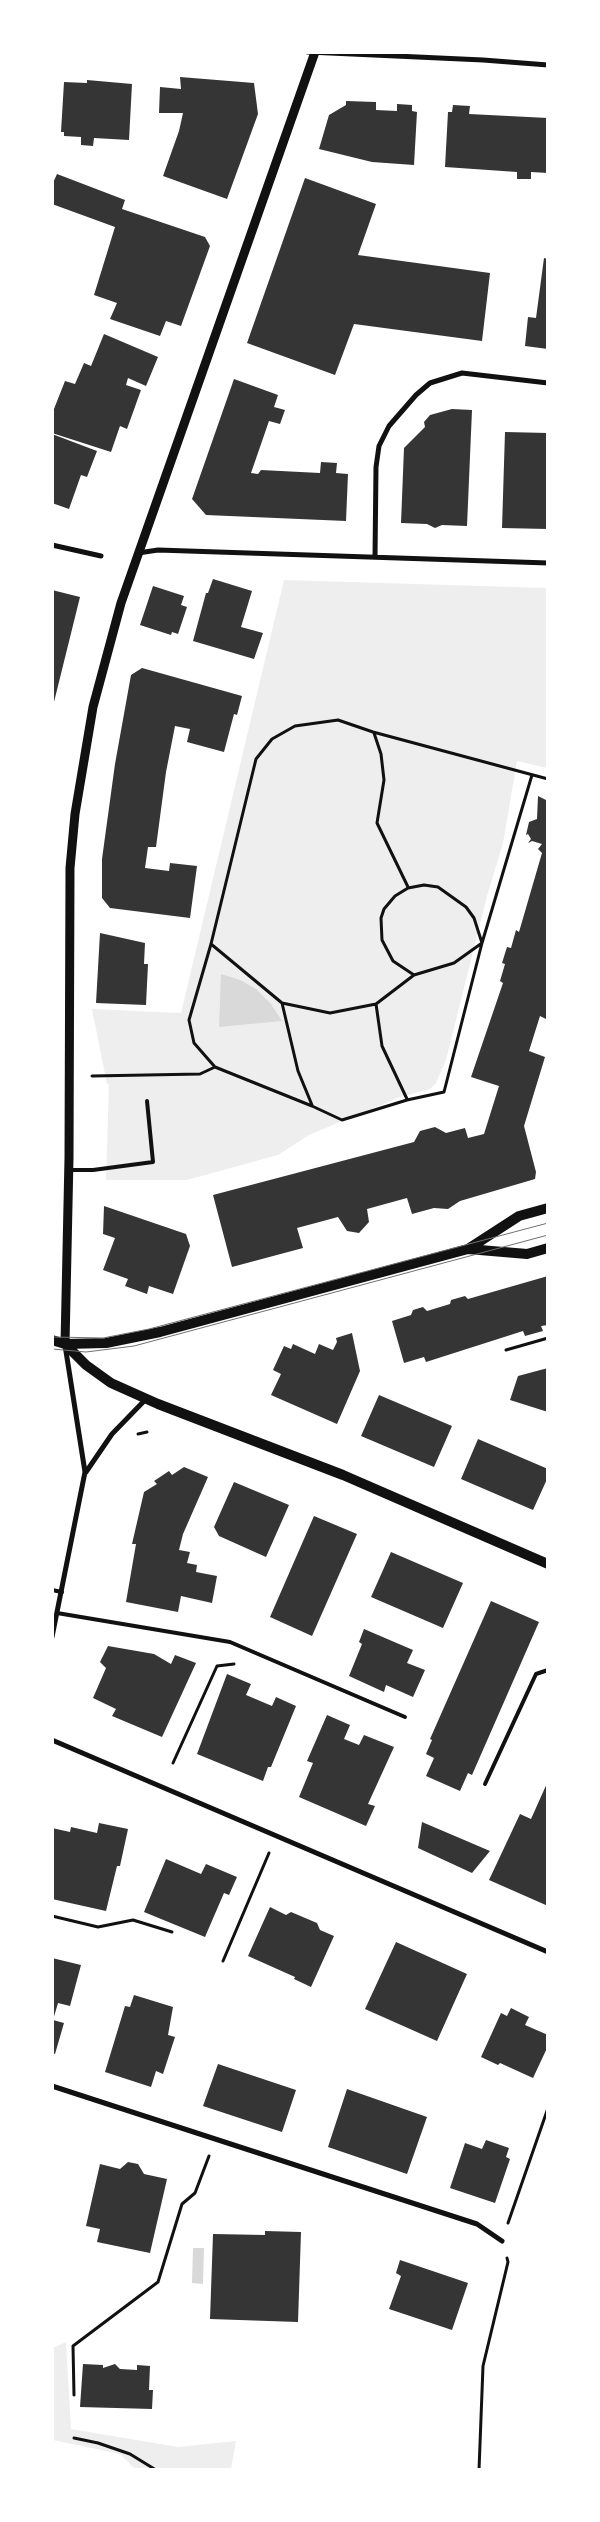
<!DOCTYPE html>
<html>
<head>
<meta charset="utf-8">
<style>
  body { margin:0 }
  #map { position:relative; width:600px; height:2522px; overflow:hidden; background:#fff; font-family:"Archivo Narrow",sans-serif }
  canvas { display:block }
  .frame { position:absolute; inset:0; border:54px solid #fff; pointer-events:none }
</style>
</head>
<body>
<div id="map">
<canvas width="600" height="2522"></canvas>
<div class="frame"></div>
</div>
<script>
const g = document.querySelector('canvas').getContext('2d');
g.lineJoin = 'round';
function paint(path, color) { g.fillStyle = color; g.fill(path, 'evenodd'); }
const toPath = rows => new Path2D(rows.map(r => 'M' + r).join(''));
function strokePath(path, color, width, dash) { g.strokeStyle = color; g.lineWidth = width; g.lineCap = dash ? 'butt' : 'round'; g.setLineDash(dash || []); g.stroke(path); }
const green = toPath([
  [284,580,547,588,547,768,517,761,503,843,487,896,446,1060,436,1083,430,1089,400,1097,309,1135,278,1155,187,1180,106,1180,109,1084,107,1084,92,1009,181,1013],
  [66,2342,71,2429,178,2447,236,2441,231,2469,136,2470,120,2454,53,2440,53,2348]
]);
const water = toPath([
  [221,974,240,980,256,989,271,1004,282,1021,219,1027],
  [193,2248,204,2248,203,2284,192,2283]
]);
const building = toPath([
  [180,77,254,83,258,114,227,199,163,176,179,131,183,113,159,113,160,87,181,89],
  [87,80,132,84,129,140,94,138,93,146,81,145,81,137,64,136,64,132,61,132,64,82,87,83],
  [346,101,376,102,376,110,397,111,397,104,412,105,412,111,417,112,414,165,372,162,319,149,329,115,346,105],
  [453,105,470,106,469,114,548,118,548,173,531,172,531,179,517,179,517,172,445,167,448,112,452,112],
  [57,174,125,200,122,209,205,237,210,246,181,326,166,321,160,336,110,319,117,303,94,295,115,227,52,204,52,185],
  [305,178,376,204,358,255,490,273,482,341,354,324,335,375,247,343],
  [544,258,548,259,548,349,525,346,528,317,536,318],
  [104,334,158,357,146,386,128,378,126,385,141,390,127,429,120,426,111,452,52,433,52,414,65,381,75,384,84,363,91,366],
  [234,379,278,395,274,407,285,410,280,424,269,421,251,473,258,474,261,470,320,473,321,462,337,463,336,473,348,474,346,521,206,515,192,499],
  [452,409,472,410,467,526,442,525,435,528,427,524,401,523,404,448,425,427,424,422,430,415],
  [505,432,548,433,548,529,502,528],
  [52,434,97,451,87,477,81,475,69,509,52,503],
  [213,579,252,591,241,627,263,633,254,659,193,641,206,593,208,593],
  [153,586,184,596,181,605,187,607,178,634,172,632,171,635,140,625],
  [52,590,80,597,53,706,52,706],
  [142,668,242,696,237,715,234,714,224,752,187,742,190,729,175,726,166,772,156,847,148,847,145,868,169,871,170,863,197,866,190,918,110,908,102,898,102,859,115,764,131,675],
  [538,796,548,801,548,1023,546,1019,540,1016,529,1051,545,1057,524,1126,536,1172,535,1179,460,1201,448,1209,434,1208,412,1214,407,1198,367,1209,369,1222,359,1233,347,1231,338,1217,297,1228,303,1248,232,1267,213,1195,414,1142,420,1131,435,1127,446,1133,465,1128,468,1138,484,1134,499,1086,471,1077,503,983,500,981,505,964,502,963,507,947,511,948,516,930,519,932,542,853,538,849,542,844,532,841,528,843,531,839,528,834,526,835,529,822,537,819],
  [100,933,145,943,144,964,148,964,146,1005,96,1003],
  [104,1206,186,1234,190,1246,173,1294,149,1286,147,1294,125,1286,128,1279,103,1270,115,1238,103,1234],
  [548,1276,548,1325,541,1326,543,1331,525,1336,523,1331,426,1362,424,1357,404,1363,392,1321,411,1315,413,1310,423,1307,427,1311,450,1304,451,1300,465,1296,468,1299],
  [352,1333,360,1371,337,1424,271,1395,281,1374,273,1370,284,1346,291,1349,293,1344,315,1354,319,1344,333,1350,337,1342,336,1338],
  [548,1368,548,1412,510,1400,518,1376],
  [379,1395,452,1426,434,1467,361,1436],
  [478,1439,548,1469,548,1477,533,1510,461,1479],
  [184,1467,208,1477,183,1534,179,1550,190,1552,187,1563,197,1565,196,1572,217,1576,212,1603,181,1596,178,1612,126,1602,136,1544,132,1544,144,1492,157,1484,154,1481,169,1471,172,1475],
  [234,1482,289,1505,266,1557,219,1536,214,1527],
  [314,1516,357,1534,312,1636,270,1617],
  [391,1552,463,1583,443,1628,371,1597],
  [491,1601,539,1622,472,1775,468,1773,460,1791,426,1776,434,1758,426,1754,432,1740,430,1739],
  [364,1629,413,1650,407,1663,425,1670,413,1697,386,1685,384,1692,349,1676,362,1644,359,1642],
  [108,1646,154,1654,171,1664,175,1655,196,1663,162,1737,112,1716,116,1709,93,1698,106,1668,100,1662],
  [227,1674,251,1684,246,1695,272,1706,276,1697,296,1706,271,1767,268,1767,263,1781,197,1754],
  [327,1715,350,1725,344,1739,359,1745,364,1735,394,1747,368,1804,375,1806,366,1826,299,1797,313,1763,307,1761],
  [548,1781,548,1906,489,1880,520,1814,531,1819],
  [422,1822,490,1851,472,1873,418,1848],
  [99,1823,128,1829,120,1866,117,1866,106,1911,52,1899,52,1828,70,1832,71,1827,97,1833],
  [166,1859,201,1874,206,1864,237,1877,229,1895,224,1893,205,1937,144,1912],
  [270,1907,286,1915,291,1912,317,1923,320,1930,334,1936,311,1987,294,1979,295,1977,248,1956],
  [396,1942,467,1974,437,2041,365,2009],
  [52,1958,81,1965,70,2006,58,2003,53,2020,64,2023,55,2054,52,2053],
  [134,1995,173,2007,168,2035,175,2037,163,2074,156,2071,151,2087,105,2072,125,2006,130,2007],
  [511,2008,529,2017,525,2025,548,2035,548,2046,533,2078,500,2063,498,2065,481,2057,501,2013,507,2016],
  [218,2064,296,2090,282,2132,203,2106],
  [347,2089,427,2117,407,2174,328,2147],
  [486,2140,509,2148,506,2157,510,2159,495,2203,450,2188,465,2143,482,2149],
  [128,2162,138,2164,144,2174,167,2179,150,2253,97,2242,100,2229,86,2226,100,2164,120,2169],
  [265,2231,301,2232,298,2322,210,2319,213,2234,265,2235],
  [400,2260,468,2283,452,2330,389,2309,401,2276,396,2273],
  [83,2364,103,2365,103,2368,115,2364,120,2369,137,2370,137,2365,150,2366,149,2390,153,2390,152,2409,80,2407]
]);
const path = toPath([
  [374,733,381,754,384,780,377,823,408,887],
  [424,885,438,887,466,907,474,918,482,943,454,963,414,975,393,961,382,940,381,918,384,909,395,896,408,888,424,885],
  [211,944,282,1003,298,1071,312,1105],
  [282,1003,330,1013,376,1004,414,975],
  [376,1004,382,1046,407,1099],
  [215,1067,312,1106,342,1120,407,1100,444,1092,482,943,532,775],
  [92,1076,200,1074,215,1067,194,1043,189,1020,211,944,256,759,272,739,295,726,338,720,373,732,548,779],
  [506,1350,548,1338],
  [138,1434,147,1432],
  [173,1763,217,1666,234,1664],
  [52,1916,98,1927,133,1920,172,1932],
  [223,1961,269,1853],
  [508,2223,548,2108],
  [74,2395,73,2346,158,2282,182,2204,195,2193,209,2156],
  [74,2438,98,2443,130,2454,156,2470],
  [479,2470,483,2366,508,2262,507,2258]
]);
const service = toPath([
  [69,1170,93,1170,153,1162,147,1101],
  [52,1590,62,1592],
  [57,1613,230,1642,405,1717],
  [485,1784,536,1674,548,1670]
]);
const minor = toPath([
  [308,52,483,60,548,65],
  [52,545,101,556],
  [138,553,158,550,548,563],
  [375,557,376,467,379,446,389,426,416,395,430,383,462,373,548,383],
  [86,1472,112,1434,146,1399],
  [52,1637,85,1472,65,1345],
  [52,1740,548,1952],
  [52,2086,477,2224,502,2241]
]);
const tertiary = toPath([
  [65,1344,69,1158,70,868,75,814,93,707,121,603,315,52]
]);
const secondary = toPath([
  [468,1249,527,1254,548,1248],
  [52,1340,65,1344,106,1343,160,1332,468,1249,519,1216,548,1208],
  [65,1344,86,1365,111,1383,158,1404,343,1475,548,1564]
]);
const tram = toPath([
  [52,1337,103,1338,149,1329,548,1223],
  [52,1349,86,1352,134,1346,548,1235]
]);
paint(green, '#eee');
paint(water, '#d9d9d9');
paint(building, '#353535');
strokePath(path, '#111', 3);
strokePath(service, '#111', 4);
strokePath(minor, '#111', 5);
strokePath(tertiary, '#111', 9);
strokePath(secondary, '#111', 10);
strokePath(tram, '#707070', 1);
</script>
</body>
</html>
